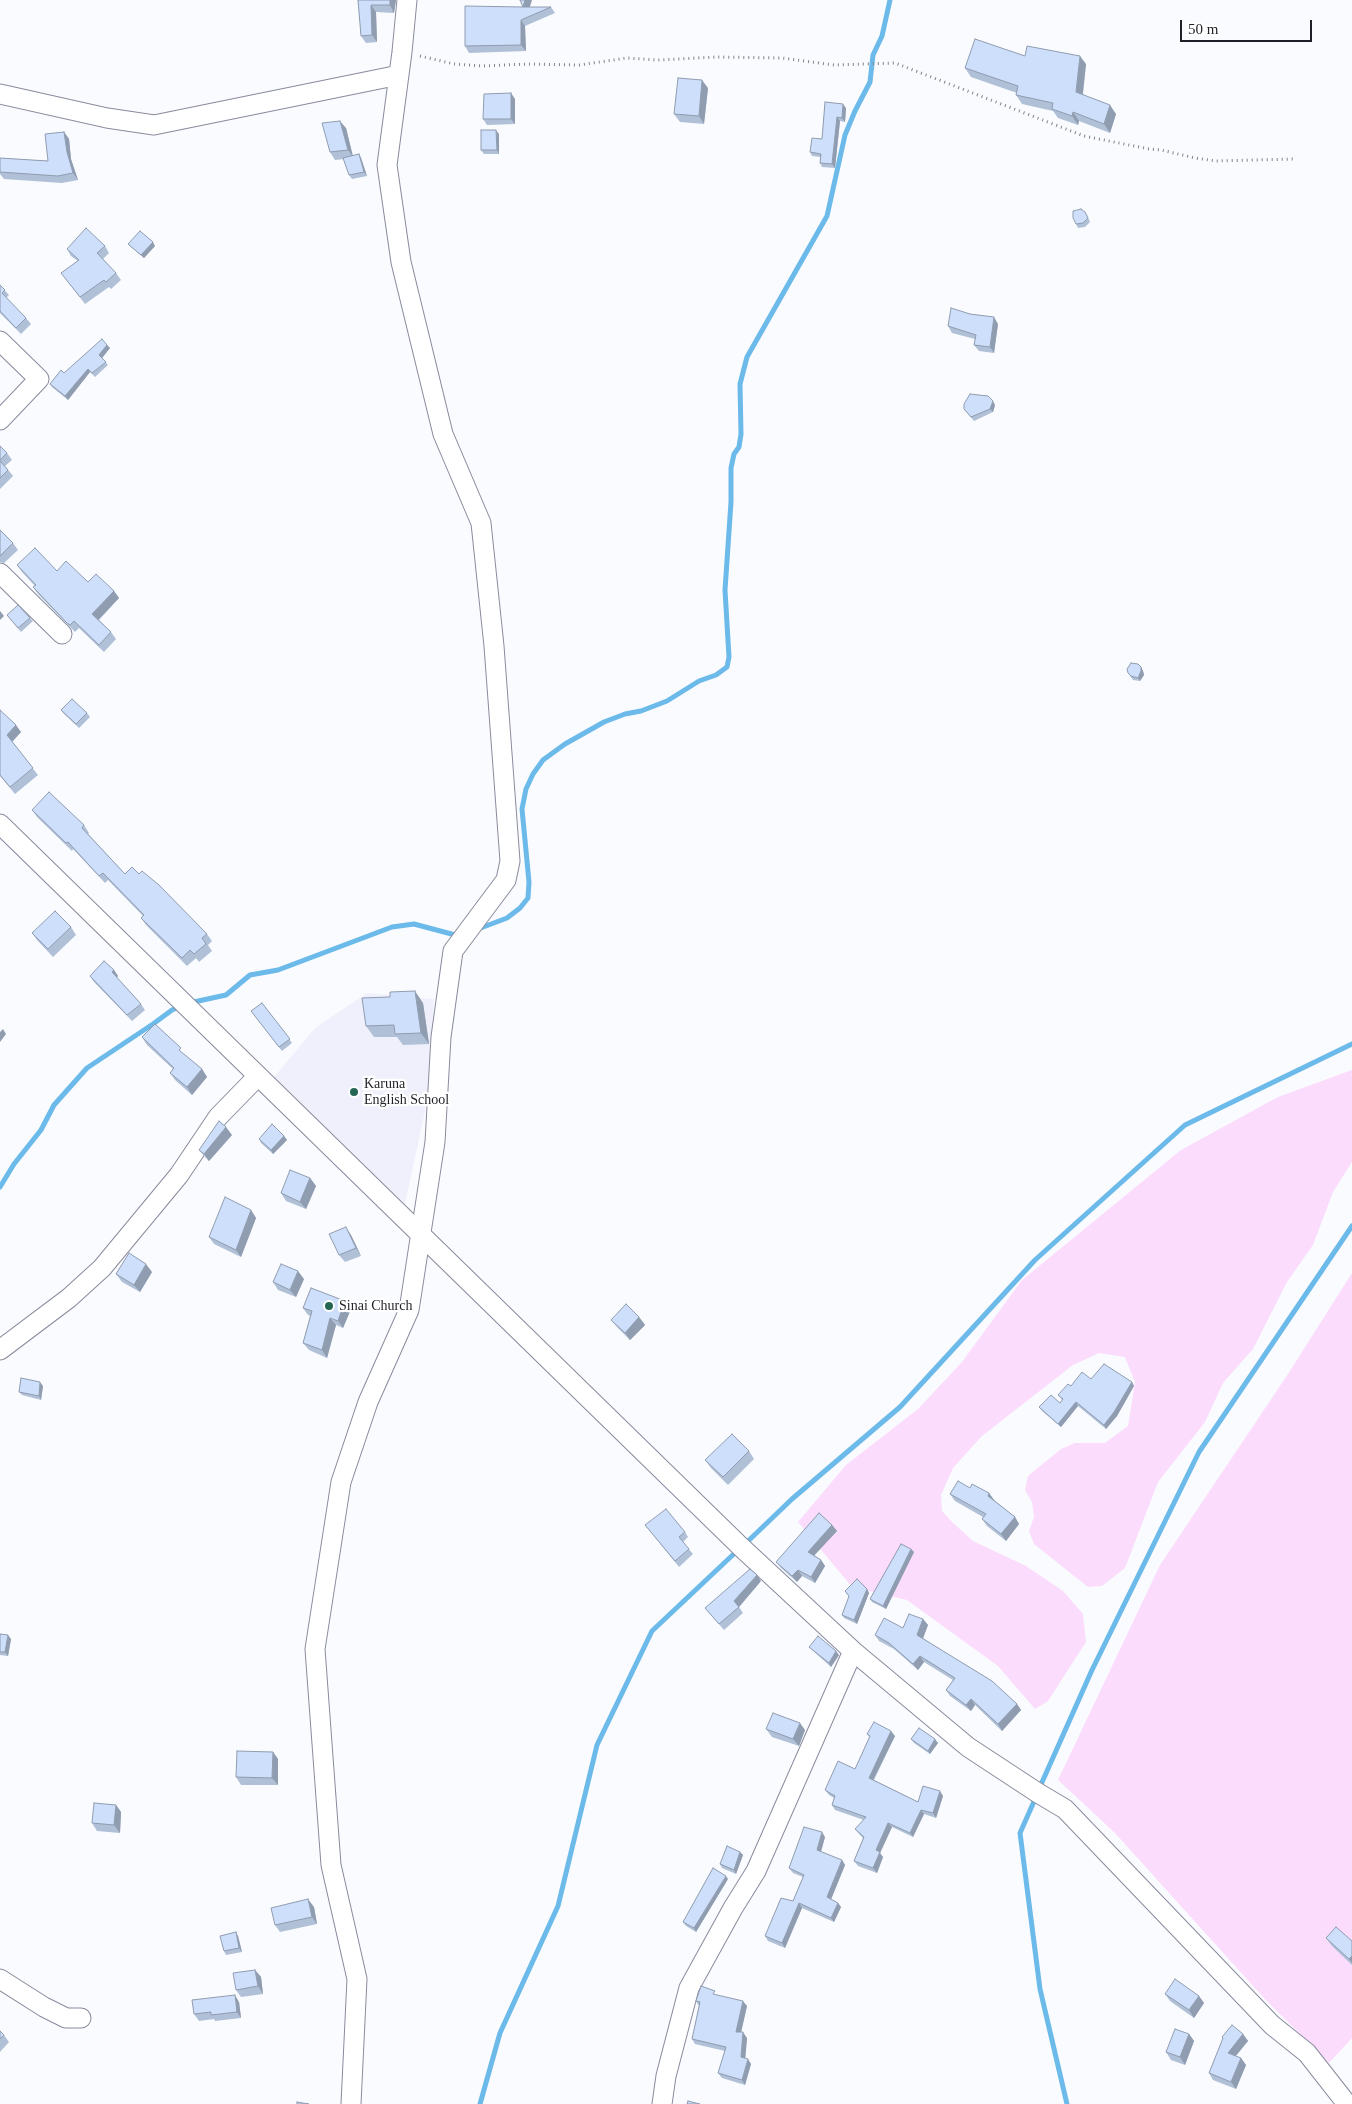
<!DOCTYPE html>
<html>
<head>
<meta charset="utf-8">
<style>
  body { margin:0 }
  #map { position:relative; width:1352px; height:2104px; overflow:hidden; background:#fafbff; font-family:Georgia,serif }
  canvas { display:block }
  .scale { position:absolute; left:1180px; top:20px; width:132px; height:22px; box-sizing:border-box; border:2px solid #1f2027; border-top:0; padding-left:6px; font-size:15px; line-height:18px; white-space:nowrap; color:#1f2027; -webkit-text-stroke:4px #fff; paint-order:stroke }
</style>
</head>
<body>
<div id="map">
<canvas width="1352" height="2104"></canvas>
<div class="scale">50 m</div>
</div>
<script>
const g = document.querySelector('canvas').getContext('2d');
g.lineJoin = 'round';
function paint(path, color) { g.fillStyle = color; g.fill(path, 'evenodd'); }
const toPath = rows => new Path2D(rows.map(r => 'M' + r).join(''));
function strokePath(path, color, width, dash) { g.strokeStyle = color; g.lineWidth = width; g.lineCap = dash ? 'butt' : 'round'; g.setLineDash(dash || []); g.stroke(path); }
function write(font, color, halo, rows, align = 'center') {
  g.font = font + ' Georgia,serif'; g.lineWidth = 4.5; g.setLineDash([]); g.textBaseline = 'middle'; g.strokeStyle = halo; g.fillStyle = color; for (const [text, x, y, turn = 0] of rows) {
    g.save(); g.translate(x, y); g.rotate((+turn || 0) * Math.PI / 180); g.textAlign = isNaN(turn) ? turn : align; if (halo) g.strokeText(text, 0, 0); g.fillText(text, 0, 0); g.restore();
  }
}
const built = toPath([
  [367,993,434,999,427,1102,405,1204,270,1082,315,1028]
]);
const green = toPath([
  [1352,1070,1352,1162,1333,1192,1313,1245,1287,1282,1253,1349,1223,1383,1205,1422,1158,1482,1125,1568,1102,1586,1088,1587,1034,1544,1029,1531,1034,1517,1032,1502,1025,1490,1028,1476,1061,1449,1075,1443,1105,1443,1128,1426,1135,1382,1125,1357,1099,1353,1073,1365,982,1436,953,1468,941,1495,942,1511,951,1521,973,1541,1026,1566,1063,1591,1083,1614,1086,1642,1048,1701,1035,1709,998,1666,907,1600,852,1587,798,1522,846,1465,918,1409,962,1362,1022,1280,1181,1150,1278,1097],
  [1352,1273,1352,2038,1329,2063,1263,1997,1115,1833,1058,1780,1160,1565,1288,1374]
]);
const stream = toPath([
  [478,929,507,918,520,908,528,898,529,882,522,809,526,789,533,774,543,760,565,744,604,722,625,714,641,711,667,701,699,681,716,675,727,667,729,657,725,590,731,502,731,468,734,454,739,447,741,434,740,384,747,357,827,216,845,135,855,111,870,82,873,55,882,36,890,0],
  [189,1003,226,995,250,975,278,970,392,927,414,924,459,936],
  [0,1187,14,1164,41,1130,54,1105,87,1068,153,1024,172,1010,181,1006],
  [745,1544,792,1499,900,1407,1035,1260,1185,1125,1352,1044],
  [1039,1789,1092,1670,1199,1452,1352,1226],
  [1036,1797,1020,1833,1040,1989,1067,2104],
  [480,2104,500,2033,558,1906,597,1745,652,1631,738,1550]
]);
const path = toPath([
  [420,56,454,64,482,66,528,64,579,65,627,58,658,60,716,57,782,58,834,65,895,63,1084,136,1149,149,1161,150,1195,158,1216,161,1293,159]
]);
const minor = toPath([
  [0,94,107,118,154,125,399,75],
  [0,341,39,379,0,420],
  [0,573,62,634],
  [0,824,741,1547,853,1651,968,1747,1038,1793,1065,1809,1272,2025,1307,2053,1347,2104],
  [0,1350,69,1298,102,1268,179,1175,218,1117,258,1076],
  [0,1979,44,2007,66,2018,81,2018],
  [351,2104,357,1979,331,1865,315,1649,341,1482,368,1402,409,1310,435,1142,441,1037,453,951,506,880,510,861,494,646,481,523,443,434,401,262,387,165,402,52,407,0],
  [662,2104,666,2076,689,1988,733,1908,756,1871,853,1651]
]);
const wall = toPath([
  [358,0,396,0,394,13,376,12,377,42,366,43,361,36],
  [529,7,551,7,555,13,525,26,526,51,469,53,465,46],
  [1025,56,1086,64,1083,94,1116,114,1110,133,1079,121,1078,125,1058,118,1053,111,1022,104,1016,95,1017,93,971,77,965,68],
  [708,88,704,124,680,122,674,114],
  [515,99,515,124,487,125,483,119],
  [825,102,846,108,845,122,840,121,835,168,822,167,820,163,820,157,812,156,810,152,822,139],
  [346,128,353,156,359,154,361,158,367,176,352,179,349,175,344,159,335,160,330,152],
  [64,132,69,139,71,159,78,180,62,183,4,179,0,174,0,158,48,161],
  [499,134,499,154,484,154,481,150],
  [1087,215,1090,222,1085,227,1078,228,1076,224],
  [128,244,155,246,144,258,131,247],
  [105,246,109,253,103,259,116,273,121,280,111,289,109,287,85,304,61,273,78,261,71,256,67,249],
  [0,285,9,295,6,298,26,318,31,324,21,334,0,313],
  [998,324,994,353,979,351,974,345,975,339,952,333,948,326],
  [107,345,110,348,102,358,108,365,95,377,90,372,68,400,52,387,50,384,64,373],
  [995,405,993,412,974,421,964,409],
  [0,446,7,453,12,460,5,466,13,476,0,489],
  [0,530,13,543,18,550,4,563,0,562],
  [17,565,57,571,114,591,119,598,99,620,111,632,116,639,104,652,79,628,75,632,38,594,33,587,35,586,22,572],
  [7,615,30,618,33,621,21,632],
  [1141,667,1143,671,1144,675,1140,681,1133,680,1128,673],
  [0,710,21,732,12,742,38,775,15,794,0,776],
  [61,710,87,713,90,717,79,728,64,714],
  [32,810,84,825,89,833,88,834,125,874,139,874,207,934,212,941,208,945,212,951,199,962,196,958,187,966,146,925,141,918,143,916,108,880,105,883,73,849,72,851,37,817],
  [71,927,76,935,53,957,37,940,32,933],
  [114,970,118,976,117,978,141,1004,145,1010,132,1021,94,982,90,976],
  [390,997,423,1003,429,1044,403,1045,397,1037,374,1037,366,1026],
  [262,1003,292,1043,282,1051,251,1011],
  [142,1037,186,1056,202,1069,207,1077,192,1095,175,1080,170,1073,173,1069,147,1045],
  [232,1135,209,1161,205,1157,199,1150],
  [284,1136,287,1140,273,1154,261,1143,259,1139],
  [310,1178,316,1186,306,1209,286,1201,281,1193],
  [251,1210,256,1218,241,1257,214,1244,209,1237],
  [351,1235,361,1256,345,1262,339,1255],
  [152,1272,140,1292,122,1282,116,1274],
  [304,1279,296,1297,278,1290,273,1282],
  [345,1301,351,1309,343,1328,336,1325,327,1358,309,1350,303,1343,310,1316,308,1315,303,1308],
  [639,1317,645,1325,630,1340,617,1327,611,1320],
  [1091,1379,1132,1382,1134,1386,1117,1416,1106,1429,1078,1406,1061,1427,1042,1411,1039,1407,1060,1403,1062,1400,1058,1395,1071,1386],
  [43,1386,41,1400,22,1395,19,1392],
  [749,1451,754,1459,728,1485,711,1468,705,1460],
  [970,1488,989,1493,994,1500,1015,1517,1019,1524,1006,1541,987,1526,982,1519,983,1517,955,1501,950,1494],
  [645,1525,685,1532,688,1537,683,1542,693,1554,679,1567],
  [832,1525,837,1531,814,1555,821,1560,825,1566,815,1583,802,1576,797,1582,781,1568,776,1562],
  [911,1549,914,1552,886,1609,872,1602,870,1599],
  [761,1581,739,1607,743,1613,724,1630,705,1608],
  [867,1589,869,1593,857,1624,844,1618,842,1615,849,1597,845,1591],
  [923,1619,928,1625,923,1638,1017,1704,1021,1710,1002,1731,975,1705,971,1711,950,1696,946,1690,953,1680,924,1662,918,1670,894,1649,879,1641,875,1635,903,1628],
  [0,1634,11,1639,8,1656,0,1655],
  [809,1647,839,1655,831,1667,812,1650],
  [766,1729,805,1730,799,1746,772,1737],
  [867,1734,895,1736,874,1780,918,1802,943,1796,936,1818,924,1814,913,1837,892,1827,880,1853,883,1857,877,1873,858,1866,854,1861,863,1838,859,1834,855,1829,864,1820,835,1810,832,1805,834,1798,829,1795,825,1790,855,1769,870,1738],
  [911,1739,938,1743,930,1754,914,1743],
  [273,1752,278,1759,278,1785,241,1785,236,1777],
  [116,1805,121,1812,120,1833,97,1831,92,1823],
  [825,1837,821,1852,842,1860,845,1865,831,1899,838,1903,841,1907,834,1922,802,1908,785,1948,768,1941,765,1936,793,1901,803,1877,793,1873,789,1868],
  [740,1852,743,1855,736,1874,722,1868,720,1864],
  [728,1879,696,1932,686,1926,683,1922],
  [314,1907,317,1924,280,1932,275,1925],
  [238,1936,242,1952,226,1955,224,1951],
  [1326,1938,1352,1941,1352,1965,1332,1946],
  [255,1970,261,1977,263,1994,241,1997,236,1990],
  [1165,1994,1199,1996,1204,2003,1194,2018,1170,2001],
  [717,1995,747,2006,741,2032,747,2038,745,2058,751,2064,745,2085,722,2078,718,2073,725,2051,695,2044,692,2039,699,2006,696,2001],
  [239,2002,241,2018,215,2021,214,2019,199,2021,194,2014],
  [0,2031,4,2035,9,2042,0,2052],
  [1189,2034,1194,2041,1185,2065,1171,2060,1166,2052],
  [1243,2034,1248,2041,1236,2056,1241,2058,1246,2065,1236,2089,1213,2080,1209,2073,1223,2039,1222,2037]
]);
const shadedWall = toPath([
  [390,0,396,0,394,13,390,5],
  [525,0,532,0,528,13,523,7],
  [371,5,376,12,377,42,372,35],
  [521,20,525,26,526,51,521,45],
  [1080,56,1086,64,1082,100,1076,92],
  [702,80,708,88,704,124,699,116],
  [511,93,515,99,515,124,511,119],
  [843,104,846,108,845,122,842,118],
  [1110,105,1116,114,1110,133,1104,124],
  [1073,112,1079,121,1078,125,1072,116],
  [837,117,840,121,835,168,832,164],
  [340,121,346,128,353,157,348,150],
  [496,130,499,134,499,154,497,150],
  [64,132,69,139,71,159,78,180,73,173,67,152],
  [359,154,361,158,367,176,364,172],
  [153,242,155,246,144,258,141,255],
  [994,317,998,324,994,353,990,347],
  [107,345,110,348,102,358,99,355],
  [88,369,90,372,68,400,65,396],
  [993,401,995,405,993,412,990,409],
  [114,591,119,598,97,621,92,614],
  [0,611,4,616,0,620],
  [1141,667,1143,671,1144,675,1140,681,1138,678],
  [16,725,21,732,12,742,7,735],
  [114,970,118,976,116,978,112,972],
  [415,991,423,1003,429,1044,421,1033],
  [3,1029,6,1034,0,1042,0,1032],
  [202,1069,207,1077,192,1095,187,1087],
  [226,1127,232,1135,209,1161,204,1154],
  [284,1136,287,1140,273,1154,271,1150],
  [310,1178,316,1186,306,1209,300,1202],
  [251,1210,256,1218,241,1257,236,1250],
  [346,1227,351,1235,361,1256,356,1248],
  [146,1264,152,1272,140,1292,134,1285],
  [298,1271,304,1279,296,1297,290,1290],
  [345,1301,351,1309,343,1328,338,1321],
  [639,1317,645,1325,630,1340,625,1333],
  [330,1318,336,1325,327,1358,322,1350],
  [40,1382,43,1386,41,1400,39,1396],
  [1132,1382,1134,1386,1117,1416,1106,1429,1104,1425],
  [1076,1402,1078,1406,1061,1427,1058,1424],
  [989,1493,994,1500,993,1503,988,1496],
  [1015,1517,1019,1524,1006,1541,1001,1534],
  [832,1525,837,1531,812,1558,808,1552],
  [911,1549,914,1552,886,1609,883,1606],
  [821,1560,825,1566,815,1583,811,1577],
  [798,1570,802,1576,797,1582,792,1576],
  [757,1575,761,1581,739,1607,734,1601],
  [867,1589,869,1593,857,1624,854,1620],
  [923,1619,928,1625,922,1641,917,1635],
  [8,1635,11,1639,8,1656,5,1652],
  [836,1651,839,1655,831,1667,829,1663],
  [920,1656,924,1662,918,1670,913,1664],
  [971,1699,975,1705,971,1711,966,1705],
  [1017,1704,1021,1710,1002,1731,998,1724],
  [800,1723,805,1730,799,1746,793,1739],
  [891,1731,895,1736,872,1782,869,1778],
  [935,1739,938,1743,930,1754,928,1751],
  [273,1752,278,1759,278,1785,272,1778],
  [940,1791,943,1796,936,1818,933,1813],
  [116,1805,121,1812,120,1833,114,1825],
  [921,1810,924,1814,913,1837,910,1833],
  [888,1823,892,1827,880,1853,883,1857,877,1873,873,1868,876,1850],
  [822,1832,825,1837,820,1855,817,1850],
  [740,1852,743,1855,736,1874,734,1870],
  [842,1860,845,1865,830,1902,827,1897],
  [726,1876,728,1879,696,1932,694,1928],
  [308,1899,314,1907,317,1924,312,1917],
  [799,1903,802,1908,785,1948,782,1943],
  [838,1903,841,1907,834,1922,831,1918],
  [236,1932,238,1936,242,1952,239,1948],
  [1352,1956,1352,1963,1349,1959],
  [255,1970,261,1977,263,1994,258,1986],
  [235,1995,239,2002,241,2018,237,2012],
  [1199,1996,1204,2003,1194,2018,1189,2010],
  [743,2001,747,2006,740,2037,736,2032],
  [743,2032,747,2038,745,2062,741,2057],
  [1189,2034,1194,2041,1185,2065,1180,2057],
  [1243,2034,1248,2041,1233,2059,1228,2053],
  [1241,2058,1246,2065,1236,2089,1231,2082],
  [748,2059,751,2064,745,2085,742,2080]
]);
const building = toPath([
  [358,0,390,0,390,5,371,5,372,35,361,36,358,0],
  [520,0,525,0,523,7,551,7,521,20,521,45,465,46,465,6,523,7,520,0],
  [975,39,1025,56,1027,46,1080,56,1076,92,1110,105,1104,124,1073,112,1072,116,1052,109,1053,103,1016,95,1018,86,965,68,975,39],
  [678,78,702,80,699,116,674,114,678,78],
  [511,93,511,119,483,119,484,94,511,93],
  [825,102,843,104,842,118,837,117,832,164,820,163,821,154,810,152,812,138,822,139,825,102],
  [340,121,348,150,330,152,322,123,340,121],
  [481,130,496,130,497,150,481,150,481,130],
  [64,132,67,152,73,173,58,176,0,172,0,158,48,161,45,134,64,132],
  [359,154,364,172,349,175,343,158,359,154],
  [1081,209,1085,212,1088,218,1083,223,1076,224,1073,218,1073,211,1081,209],
  [86,228,105,246,97,253,116,273,106,282,104,280,80,297,61,273,79,260,67,249,86,228],
  [140,231,153,242,141,255,128,244,140,231],
  [0,285,5,290,2,293,26,318,16,328,0,311,0,285],
  [951,308,970,314,994,317,990,347,974,345,976,335,948,326,951,308],
  [102,339,107,345,99,355,106,362,92,373,88,369,65,396,50,384,61,370,64,373,102,339],
  [970,394,988,396,993,401,990,409,971,417,964,409,964,404,970,394],
  [0,446,7,453,0,460,0,446],
  [0,461,8,470,0,478,0,461],
  [0,530,13,543,0,556,0,530],
  [35,548,57,571,66,561,88,582,96,574,114,591,92,614,111,632,99,645,74,621,70,625,67,623,33,587,36,585,17,565,35,548],
  [18,605,30,618,18,628,7,615,18,605],
  [1131,663,1138,664,1141,667,1141,671,1138,678,1131,676,1128,673,1127,669,1131,663],
  [72,699,87,713,76,724,61,710,72,699],
  [0,710,16,725,7,735,33,768,10,787,0,775,0,710],
  [49,792,84,825,82,828,125,874,132,867,139,874,142,871,159,885,207,934,202,938,206,944,194,954,190,950,182,958,141,918,144,915,103,873,99,876,68,842,66,843,32,810,49,792],
  [55,911,71,927,48,949,32,933,55,911],
  [104,961,114,970,112,972,141,1004,127,1015,90,976,104,961],
  [415,991,421,1033,395,1034,394,1025,366,1026,362,998,390,997,390,992,415,991],
  [262,1003,290,1039,279,1047,251,1011,262,1003],
  [155,1024,181,1048,179,1050,202,1069,187,1087,170,1073,174,1068,142,1037,155,1024],
  [219,1121,226,1127,204,1154,199,1150,219,1121],
  [272,1124,284,1136,271,1150,259,1139,272,1124],
  [290,1170,310,1178,300,1202,281,1193,290,1170],
  [225,1197,251,1210,236,1250,209,1237,225,1197],
  [346,1227,356,1248,339,1255,329,1234,346,1227],
  [129,1253,146,1264,134,1285,116,1274,129,1253],
  [281,1264,298,1271,290,1290,273,1282,281,1264],
  [311,1288,345,1301,338,1321,330,1318,322,1350,303,1343,312,1311,303,1308,311,1288],
  [626,1304,639,1317,625,1333,611,1320,626,1304],
  [1104,1364,1132,1382,1114,1412,1104,1425,1076,1402,1058,1424,1039,1407,1051,1395,1060,1403,1063,1399,1058,1395,1068,1384,1071,1386,1082,1372,1091,1379,1104,1364],
  [21,1378,40,1382,39,1396,19,1392,21,1378],
  [732,1434,749,1451,723,1477,705,1460,732,1434],
  [958,1481,970,1488,972,1484,989,1493,988,1496,1015,1517,1001,1534,982,1519,986,1514,950,1494,958,1481],
  [666,1509,685,1532,679,1537,689,1549,675,1561,645,1525,666,1509],
  [819,1513,832,1525,808,1552,821,1560,811,1577,798,1570,792,1576,776,1562,819,1513],
  [901,1544,911,1549,883,1606,870,1599,901,1544],
  [750,1569,757,1575,734,1601,739,1607,719,1624,705,1608,750,1569],
  [857,1579,867,1589,854,1620,842,1615,849,1596,845,1591,857,1579],
  [909,1614,923,1619,917,1635,992,1681,1017,1704,998,1724,971,1699,966,1705,946,1690,955,1678,920,1656,913,1664,889,1643,875,1635,884,1618,903,1628,909,1614],
  [0,1634,8,1635,5,1652,0,1652,0,1634],
  [818,1636,836,1651,829,1663,809,1647,818,1636],
  [773,1713,800,1723,793,1739,766,1729,773,1713],
  [874,1722,891,1731,869,1778,918,1802,923,1786,940,1791,933,1813,921,1810,910,1833,888,1823,876,1850,880,1852,873,1868,854,1861,864,1837,855,1829,866,1817,832,1805,835,1796,825,1790,838,1761,855,1769,870,1736,867,1734,874,1722],
  [919,1728,935,1739,928,1751,911,1739,919,1728],
  [237,1751,273,1752,272,1778,236,1777,237,1751],
  [94,1803,116,1805,114,1825,92,1823,94,1803],
  [804,1827,822,1832,817,1850,842,1860,827,1897,838,1903,831,1918,799,1903,782,1943,765,1936,781,1898,793,1901,804,1875,789,1868,804,1827],
  [727,1846,740,1852,734,1870,720,1864,727,1846],
  [713,1868,726,1876,694,1928,683,1922,713,1868],
  [308,1899,312,1917,275,1925,271,1908,308,1899],
  [1336,1927,1352,1941,1352,1956,1349,1959,1326,1938,1336,1927],
  [236,1932,239,1948,224,1951,220,1936,236,1932],
  [255,1970,258,1986,236,1990,233,1973,255,1970],
  [1175,1979,1199,1996,1189,2010,1165,1994,1175,1979],
  [701,1986,715,1991,713,1994,743,2001,736,2032,743,2032,741,2057,748,2059,742,2080,718,2073,726,2047,692,2039,700,2002,696,2001,701,1986],
  [235,1995,237,2012,211,2015,211,2012,194,2014,192,2000,235,1995],
  [1232,2025,1243,2034,1228,2053,1241,2058,1231,2082,1209,2073,1223,2038,1222,2037,1232,2025],
  [1175,2029,1189,2034,1180,2057,1166,2052,1175,2029],
  [0,2031,4,2035,0,2039,0,2031],
  [688,2101,700,2104,687,2104,688,2101],
  [297,2102,309,2104,297,2104,297,2102]
]);
const markers = [
  [354,1092,5,"#256654"],
  [329,1306,5,"#256654"]
];
const poiNames = [
  ["Karuna",364,1084],
  ["English School",364,1100],
  ["Sinai Church",339,1306]
];
paint(built, '#eff0fb');
paint(green, '#fbdcfc');
strokePath(stream, '#6bbaea', 5);
strokePath(minor, '#898b9d', 21);
strokePath(path, '#828389', 3, [1, 4]);
strokePath(minor, '#fff', 19);
paint(wall, '#b0c0d7');
paint(shadedWall, '#909caf');
paint(building, '#cddffa');
strokePath(building, '#909caf', 1);
for (const [x, y, r, color] of markers) { const dot = new Path2D(); dot.arc(x, y, r, 0, 2 * Math.PI); g.fillStyle = color; g.fill(dot); strokePath(dot, '#fff', 2); }
write('14px', '#1f2027', '#fff', poiNames, 'left');
</script>
</body>
</html>
